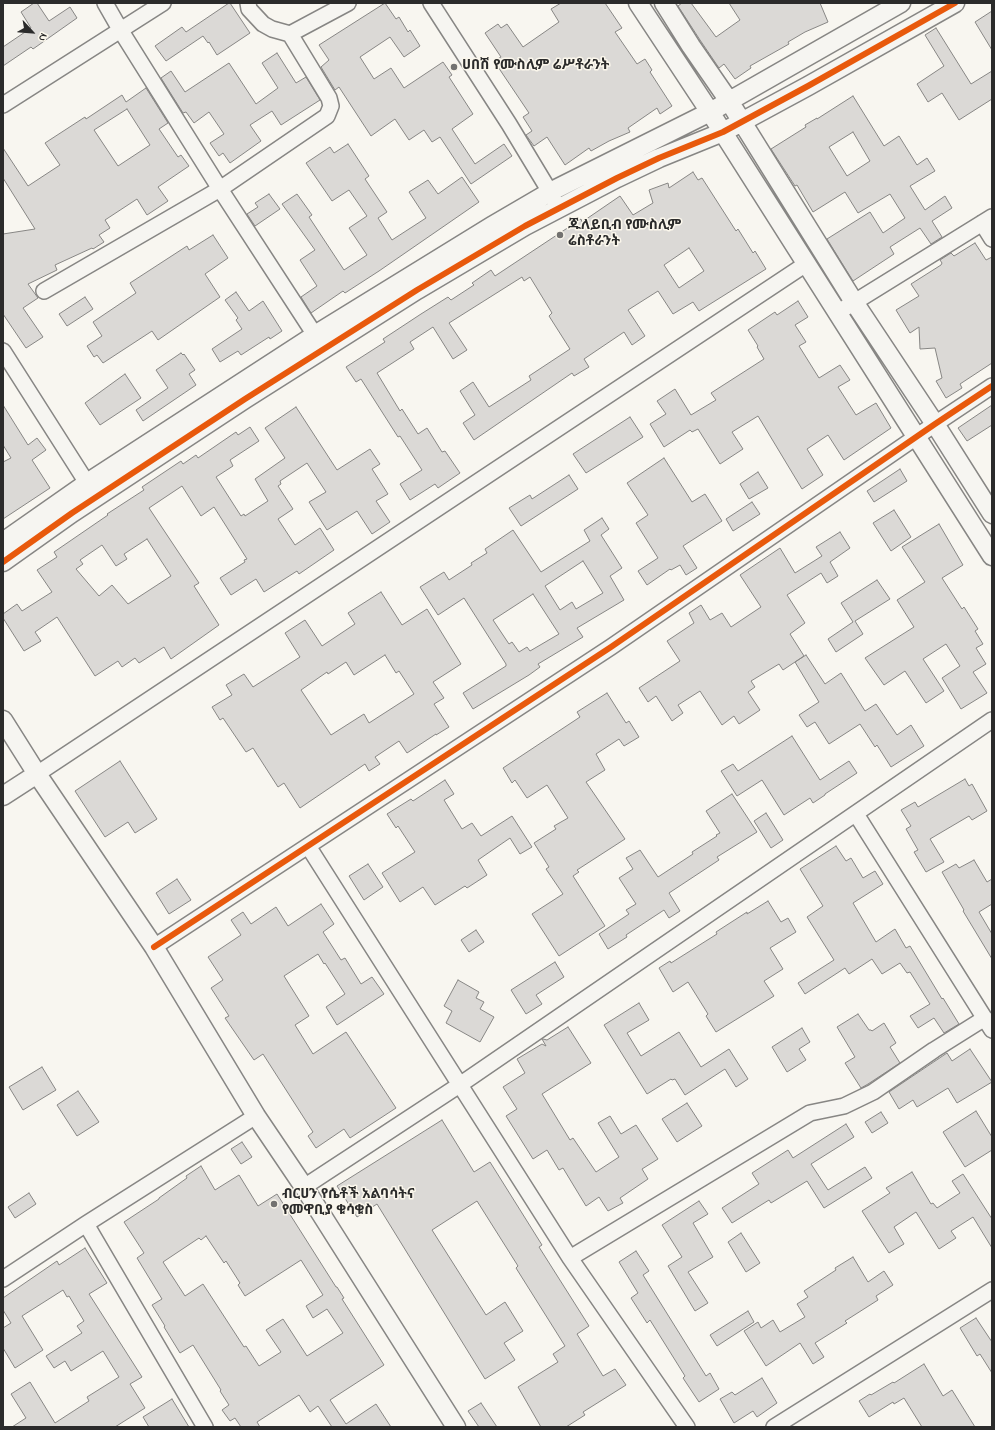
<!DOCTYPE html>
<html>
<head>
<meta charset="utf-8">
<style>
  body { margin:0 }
  #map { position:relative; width:995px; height:1430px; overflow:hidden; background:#f8f6f0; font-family:"Indie Flower",sans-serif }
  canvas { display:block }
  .frame { position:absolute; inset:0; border:4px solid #2b2b2b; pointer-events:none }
  .north { position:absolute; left:12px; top:12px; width:40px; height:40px; -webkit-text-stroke:3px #fbf7ec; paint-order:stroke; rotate:116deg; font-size:11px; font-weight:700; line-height:16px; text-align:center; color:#2b2b2b }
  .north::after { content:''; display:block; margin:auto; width:14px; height:18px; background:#2b2b2b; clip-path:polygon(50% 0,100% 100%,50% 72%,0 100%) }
</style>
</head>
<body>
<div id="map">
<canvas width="995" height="1430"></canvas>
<div class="frame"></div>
<div class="north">N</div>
</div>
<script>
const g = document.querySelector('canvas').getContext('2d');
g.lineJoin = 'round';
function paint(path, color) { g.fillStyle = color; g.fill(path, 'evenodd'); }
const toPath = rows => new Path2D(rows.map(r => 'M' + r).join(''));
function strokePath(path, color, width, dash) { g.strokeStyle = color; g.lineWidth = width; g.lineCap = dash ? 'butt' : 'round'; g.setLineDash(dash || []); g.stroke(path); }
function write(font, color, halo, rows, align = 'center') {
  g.font = font + ' "Indie Flower","Noto Sans Ethiopic",sans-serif'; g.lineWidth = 3; g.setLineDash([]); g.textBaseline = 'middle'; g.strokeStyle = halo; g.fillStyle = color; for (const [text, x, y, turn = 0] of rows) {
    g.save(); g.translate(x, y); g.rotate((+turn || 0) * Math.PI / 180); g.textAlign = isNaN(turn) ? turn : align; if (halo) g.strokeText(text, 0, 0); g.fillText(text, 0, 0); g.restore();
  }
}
const building = toPath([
  [34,3,37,3,49,21,70,7,77,18,33,49,31,47,3,66,3,47,31,28,21,12,34,3],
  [229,3,230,3,250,33,217,55,209,42,208,43,203,36,166,61,155,46,182,27,186,32,229,3],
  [385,3,396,19,399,17,408,32,410,30,420,46,404,57,390,37,360,57,374,79,391,68,404,88,443,62,452,75,449,77,473,114,452,129,475,164,504,144,512,156,471,184,440,137,432,142,424,130,409,140,395,119,371,136,339,87,335,90,321,67,329,60,319,45,385,3],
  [561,3,605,3,622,28,615,32,637,64,645,59,652,70,650,72,672,106,660,114,657,108,628,128,630,132,609,141,591,151,589,148,565,165,547,137,534,146,526,135,532,131,523,117,529,113,494,61,501,57,485,33,498,24,501,28,507,24,523,47,559,22,551,9,561,3],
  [682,3,691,3,716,37,740,20,729,3,820,3,828,22,805,32,788,42,789,44,750,66,751,68,735,79,724,64,719,68,700,40,678,6,682,3],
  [992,11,992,50,975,22,992,11],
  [936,28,971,84,992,71,992,99,959,120,942,93,928,102,917,84,944,66,925,35,936,28],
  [277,53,296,83,306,77,320,100,281,125,272,111,250,125,261,141,230,163,223,153,219,156,210,143,224,134,209,112,194,123,186,112,183,113,161,78,171,71,185,92,229,63,256,104,278,88,262,63,277,53],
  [146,88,168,123,159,129,178,157,181,155,189,166,158,187,168,201,147,215,137,199,105,220,110,228,99,235,104,242,93,249,92,248,55,265,57,270,28,284,38,298,23,308,43,337,26,348,3,314,3,234,35,229,3,178,3,148,28,186,60,165,45,143,85,117,86,119,122,95,126,102,146,88],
  [127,109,150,145,118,166,94,130,127,109],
  [853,96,884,146,899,136,917,165,927,158,935,171,910,186,925,210,945,196,952,208,932,221,942,237,931,244,920,228,890,247,894,254,853,281,827,239,870,212,883,233,905,218,890,194,858,213,845,192,813,212,797,185,795,186,771,149,806,127,805,125,817,118,817,119,853,96],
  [853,132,870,161,847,176,829,147,853,132],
  [348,144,369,176,365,179,387,212,378,218,392,240,426,218,409,192,428,180,438,194,462,177,479,202,379,271,345,293,343,291,311,313,301,297,317,286,300,260,315,250,282,204,297,194,312,215,309,217,344,270,367,255,349,228,367,216,349,190,332,201,306,163,330,147,334,153,348,144],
  [693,172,698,180,702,178,736,231,738,229,753,253,755,251,766,269,699,311,693,302,673,314,658,291,628,310,645,336,632,345,624,332,584,359,589,367,574,376,572,373,474,440,463,423,475,415,460,391,473,382,489,407,531,380,529,376,570,349,549,316,552,313,530,277,524,281,522,277,449,323,467,350,453,359,433,327,410,342,414,349,377,373,400,411,402,409,418,434,427,428,442,452,445,451,460,473,438,488,435,484,410,500,400,484,422,470,400,436,398,437,361,379,356,382,346,367,385,342,383,339,421,314,448,297,451,300,474,285,472,283,491,270,495,276,581,219,582,222,620,196,633,215,653,203,649,190,668,183,669,188,693,172],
  [689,248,704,271,679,288,664,265,689,248],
  [269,194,280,209,255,226,247,214,258,207,255,203,269,194],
  [213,235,228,258,205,274,220,297,158,340,152,331,103,363,97,355,94,357,87,346,102,336,93,322,136,293,130,283,187,246,189,250,213,235],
  [975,243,986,260,992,257,992,363,960,384,962,388,946,398,936,381,942,378,935,348,920,349,919,327,910,333,896,310,919,296,911,284,941,265,942,263,940,260,951,253,954,256,975,243],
  [236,292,249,311,263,301,282,331,270,339,269,337,241,355,238,351,220,362,212,349,242,329,236,320,238,318,225,300,236,292],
  [85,297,93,309,67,326,59,314,85,297],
  [798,301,808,317,795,325,806,342,799,346,819,378,840,365,850,380,838,387,856,415,876,403,891,428,844,460,828,435,807,449,823,475,802,489,758,416,732,432,743,449,720,464,698,429,692,432,690,430,664,447,650,424,666,414,657,401,675,389,691,415,716,400,711,393,764,359,757,347,758,346,748,330,775,312,777,315,798,301],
  [181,353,183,355,184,354,195,370,189,374,196,385,143,421,136,410,168,388,156,370,181,353],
  [125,374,141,398,100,425,85,403,125,374],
  [3,405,28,445,37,438,46,450,32,460,50,488,3,519,3,462,11,458,3,445,3,405],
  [992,405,992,425,967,441,958,428,992,405],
  [296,407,337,470,370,449,380,464,372,469,388,494,376,501,390,522,372,534,357,511,327,530,309,502,326,492,307,463,280,481,281,484,278,486,293,509,278,519,295,545,320,528,334,550,299,574,297,571,264,592,256,579,231,595,220,578,245,562,244,560,247,559,214,507,201,516,182,486,149,508,199,583,194,586,219,625,171,659,164,647,139,663,135,658,122,667,118,661,95,676,57,617,35,632,41,641,24,651,3,618,3,614,17,604,22,611,52,592,37,570,57,557,54,552,108,515,107,514,144,490,142,487,181,461,183,464,196,455,198,458,236,432,238,435,250,427,259,441,230,460,233,466,216,477,241,516,244,514,245,516,268,501,255,479,285,458,265,428,296,407],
  [147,539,171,576,128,604,112,585,99,596,76,569,83,564,80,560,102,545,116,566,127,559,124,554,147,539],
  [630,417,643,437,586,473,573,454,630,417],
  [664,458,692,502,705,494,722,521,683,546,697,568,686,575,680,565,671,570,670,569,647,585,638,571,658,558,636,523,648,515,627,483,664,458],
  [900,469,907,481,874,502,867,491,900,469],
  [758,472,768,488,749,499,740,484,758,472],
  [569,475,578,489,521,526,509,508,530,495,532,499,569,475],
  [752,502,760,514,733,531,726,519,752,502],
  [894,510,911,537,891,551,873,523,894,510],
  [602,518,609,529,601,535,622,568,610,576,624,600,577,628,583,637,538,664,540,667,529,675,473,709,463,693,506,666,506,664,464,598,438,615,420,587,444,572,449,580,472,565,471,563,487,553,485,549,513,530,541,572,590,541,584,530,602,518],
  [583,561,603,593,576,609,572,602,560,610,545,586,583,561],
  [533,594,559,634,530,651,527,647,519,652,512,642,509,644,493,620,533,594],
  [939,524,963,565,942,578,962,609,964,607,978,629,975,631,983,644,976,648,986,664,973,672,987,693,961,709,942,678,960,666,946,644,923,659,944,691,926,703,905,671,884,685,865,658,914,627,897,600,925,582,902,547,939,524],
  [840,532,850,548,830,562,838,576,827,583,821,573,787,595,805,623,790,634,804,656,783,670,779,664,751,681,755,687,748,692,760,710,739,724,734,716,722,725,700,691,678,705,683,713,672,721,656,696,648,702,639,688,680,661,667,641,694,623,689,613,701,605,710,620,722,613,731,627,761,607,740,575,780,548,795,573,822,556,816,547,840,532],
  [877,580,890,599,855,621,863,634,836,652,828,639,853,622,841,603,877,580],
  [381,592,402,625,427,609,461,664,433,682,444,698,434,704,449,727,436,735,436,734,407,753,399,741,375,757,380,764,369,771,365,764,300,808,284,783,278,787,253,748,246,752,223,718,220,720,212,707,232,695,226,685,244,674,253,687,300,657,285,633,305,620,322,646,355,624,348,613,381,592],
  [385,655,396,673,399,671,414,694,369,723,364,714,331,735,301,690,327,672,328,674,346,662,354,675,385,655],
  [806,655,825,684,841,673,865,711,876,704,897,735,911,725,924,746,891,767,877,745,875,747,860,724,829,744,815,722,807,727,799,715,819,702,795,662,806,655],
  [607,693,626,723,629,721,639,737,624,746,619,739,596,754,605,770,586,782,625,839,577,870,579,872,573,876,605,926,559,956,532,914,563,894,546,869,549,867,534,843,556,829,554,826,568,818,547,785,527,798,515,780,512,783,503,768,580,717,577,712,607,693],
  [792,736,820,780,849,761,857,773,825,794,825,795,813,803,810,798,784,815,762,780,737,796,721,771,733,764,738,771,792,736],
  [120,761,157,819,135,833,128,822,105,837,75,791,120,761],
  [965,779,969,786,972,784,987,811,972,820,969,816,930,839,944,862,926,872,914,852,918,850,906,829,911,826,901,810,915,802,918,807,965,779],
  [445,780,454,794,444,800,462,829,472,823,481,836,512,816,532,847,520,854,510,838,478,860,487,875,467,888,465,886,435,905,423,887,400,902,382,873,415,852,398,826,396,828,387,814,411,799,413,801,445,780],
  [732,794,757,832,717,857,719,860,669,893,680,911,669,918,664,910,626,935,627,937,608,949,599,934,629,914,626,910,636,904,619,878,633,869,626,858,640,850,658,877,693,854,692,852,717,836,716,835,720,833,706,811,732,794],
  [766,813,783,840,771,848,754,821,766,813],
  [836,846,846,861,851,858,863,878,875,871,883,884,853,903,876,942,895,929,906,948,910,946,942,999,943,998,959,1024,944,1033,934,1018,918,1028,910,1016,930,1004,910,972,907,973,900,963,882,974,872,959,849,974,845,968,805,994,798,983,834,960,807,917,823,906,800,869,836,846],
  [974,860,987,882,992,879,992,904,979,912,992,934,992,959,963,911,964,910,942,872,956,864,959,868,974,860],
  [368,864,383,887,364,900,349,876,368,864],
  [177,879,191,900,169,914,156,893,177,879],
  [768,901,781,922,788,918,796,932,770,948,783,969,764,981,774,996,716,1032,706,1016,708,1014,688,982,673,992,659,968,670,961,671,963,717,934,716,932,747,912,747,914,768,901],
  [321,904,334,924,323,932,341,960,345,958,361,984,372,977,384,994,337,1025,326,1007,345,994,325,963,324,964,318,954,284,976,309,1016,295,1025,313,1054,346,1032,396,1108,350,1138,344,1129,316,1148,308,1136,313,1132,263,1054,254,1060,225,1018,229,1016,211,988,223,980,208,957,241,935,231,920,243,912,251,924,276,907,288,926,321,904],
  [476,930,484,942,469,952,461,940,476,930],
  [555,962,564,977,536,995,542,1004,526,1014,511,990,555,962],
  [458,980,479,992,476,998,484,1002,480,1009,494,1017,480,1042,446,1023,452,1011,444,1006,458,980],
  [639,1003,649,1020,627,1033,641,1056,679,1032,701,1067,729,1049,748,1079,736,1087,725,1069,685,1095,675,1079,672,1080,671,1079,647,1094,604,1025,639,1003],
  [858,1014,869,1030,871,1030,872,1031,884,1023,896,1043,890,1047,900,1063,868,1084,861,1088,845,1063,855,1057,837,1027,858,1014],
  [568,1027,591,1063,542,1094,570,1140,573,1138,596,1172,619,1157,598,1123,610,1116,621,1134,636,1125,658,1159,642,1169,648,1179,620,1198,623,1203,608,1211,599,1197,586,1206,563,1168,559,1170,547,1150,533,1159,506,1116,517,1109,503,1087,525,1073,517,1059,542,1044,546,1046,542,1039,543,1039,547,1040,568,1027],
  [802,1028,810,1042,799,1049,806,1060,787,1072,772,1047,802,1028],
  [970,1049,992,1082,957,1103,948,1088,917,1107,913,1100,899,1109,889,1092,947,1053,952,1061,970,1049],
  [42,1067,56,1090,23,1110,9,1087,42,1067],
  [78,1091,99,1122,77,1136,57,1105,78,1091],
  [687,1103,702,1126,677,1142,662,1119,687,1103],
  [976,1111,992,1137,992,1150,965,1167,943,1132,976,1111],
  [881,1112,888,1123,872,1133,865,1122,881,1112],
  [442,1120,474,1172,490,1162,542,1245,539,1247,589,1326,577,1334,603,1376,615,1369,626,1385,583,1412,585,1415,566,1427,541,1427,518,1387,558,1362,553,1354,565,1346,516,1268,518,1266,477,1201,432,1230,486,1315,505,1302,523,1331,504,1343,515,1360,485,1379,377,1204,357,1217,337,1186,442,1120],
  [846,1124,854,1137,811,1164,828,1190,865,1167,872,1178,824,1208,807,1181,771,1203,769,1200,732,1223,722,1208,759,1184,752,1173,788,1150,793,1158,846,1124],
  [242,1142,252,1157,241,1164,231,1149,242,1142],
  [201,1166,215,1190,239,1175,258,1206,277,1194,336,1287,337,1287,344,1298,342,1299,384,1365,330,1400,346,1424,376,1404,391,1427,332,1427,318,1406,310,1412,299,1395,257,1422,260,1427,241,1427,235,1418,230,1421,222,1410,229,1405,220,1391,221,1390,193,1345,180,1353,164,1327,165,1326,152,1305,162,1299,137,1258,144,1253,124,1222,159,1199,159,1198,187,1178,186,1176,201,1166],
  [206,1236,224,1263,226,1261,240,1283,238,1285,245,1296,301,1260,323,1295,306,1306,313,1318,327,1309,343,1333,307,1356,283,1319,266,1330,281,1352,259,1366,246,1346,244,1347,203,1284,185,1296,163,1262,199,1238,201,1240,206,1236],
  [912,1172,931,1204,933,1203,937,1208,960,1193,952,1181,963,1174,992,1219,992,1248,973,1217,951,1231,956,1238,939,1249,916,1212,894,1227,904,1244,889,1253,862,1211,890,1193,886,1188,912,1172],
  [29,1193,36,1204,15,1218,8,1207,29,1193],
  [699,1201,708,1214,693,1223,713,1257,688,1272,708,1303,695,1311,668,1266,682,1257,662,1225,699,1201],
  [741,1233,760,1263,746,1272,728,1242,741,1233],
  [85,1248,107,1283,89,1294,142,1377,130,1384,145,1408,115,1427,12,1427,26,1418,11,1394,30,1382,55,1423,89,1401,87,1397,119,1377,103,1351,71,1371,65,1361,54,1368,46,1356,82,1333,77,1326,84,1321,69,1296,67,1297,63,1290,22,1316,43,1350,15,1368,3,1348,3,1328,11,1323,3,1310,3,1298,57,1261,59,1265,85,1248],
  [636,1251,649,1271,643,1275,706,1376,710,1373,719,1389,699,1402,683,1378,685,1376,650,1320,647,1323,631,1298,638,1293,619,1262,636,1251],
  [853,1257,868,1282,884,1271,893,1285,876,1296,878,1300,845,1321,847,1323,815,1343,824,1357,813,1364,800,1343,766,1366,744,1331,758,1322,761,1328,773,1320,780,1332,805,1317,797,1304,808,1297,804,1291,836,1270,835,1268,853,1257],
  [748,1311,754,1322,717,1346,710,1335,748,1311],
  [976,1318,992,1342,992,1373,980,1354,977,1356,960,1328,976,1318],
  [924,1364,943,1396,952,1390,975,1427,922,1427,904,1398,894,1404,893,1402,869,1417,859,1401,870,1394,871,1395,893,1382,894,1383,924,1364],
  [762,1378,777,1403,757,1417,753,1411,734,1423,720,1399,732,1392,735,1395,762,1378],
  [172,1399,189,1427,149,1427,143,1417,172,1399],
  [481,1403,497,1427,479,1427,468,1411,481,1403]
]);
const minor = toPath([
  [105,3,121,31,220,189,315,335],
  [248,3,249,9,263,24,272,29,290,34,348,3],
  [431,3,509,124,550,192,555,202],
  [3,105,163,3],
  [982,223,992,239],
  [44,291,220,189,327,116,331,106,329,98,290,34],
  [837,313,992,217],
  [3,351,87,483],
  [37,774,806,264],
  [856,814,992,1030],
  [308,846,570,1258,687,1427],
  [154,947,611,647,935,424,992,386],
  [304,1187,461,1084,992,720],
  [86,1224,205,1427],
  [570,1258,810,1113,844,1106,873,1092,934,1050,985,1018],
  [3,1279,86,1224,256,1116],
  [774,1427,992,1290]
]);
const tertiary = toPath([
  [638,3,710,112,992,556],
  [664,3,691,46,729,101,854,302,935,424,992,514],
  [3,542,87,483,315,335,492,226,550,192,710,112,901,3],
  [3,562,72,513,245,399,417,290,525,226,617,178,659,158,723,132,808,86,955,3],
  [3,720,37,774,154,947,256,1116,304,1187,456,1427],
  [3,796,37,774]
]);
const cycleway = toPath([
  [3,562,72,513,245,399,417,290,525,226,617,178,659,158,723,132,808,86,955,3],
  [154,947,611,647,935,424,992,386]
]);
const markers = [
  [454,67,4,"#737270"],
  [560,235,4,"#737270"],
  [274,1204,4,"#737270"]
];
const poiNames = [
  ["ሀበሽ የሙስሊም ሬሥቶራንት",462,67],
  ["ጁለይቢብ የሙስሊም",568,227],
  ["ሬስቶራንት",568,243],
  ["ብርሀን የሴቶች አልባሳትና",282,1196],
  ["የመዋቢያ ቁሳቁስ",282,1212]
];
paint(building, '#dbd9d6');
strokePath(building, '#878684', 1);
strokePath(minor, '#878684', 18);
strokePath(tertiary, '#878684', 21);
strokePath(minor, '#f6f5f1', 15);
strokePath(tertiary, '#f6f5f1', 18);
strokePath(cycleway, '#e8590c', 6);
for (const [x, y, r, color] of markers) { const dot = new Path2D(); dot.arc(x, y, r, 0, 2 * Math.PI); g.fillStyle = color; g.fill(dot); strokePath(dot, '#fbf7ec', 1.5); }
write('bold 14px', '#2b2b2b', '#fbf7ec', poiNames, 'left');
</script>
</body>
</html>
